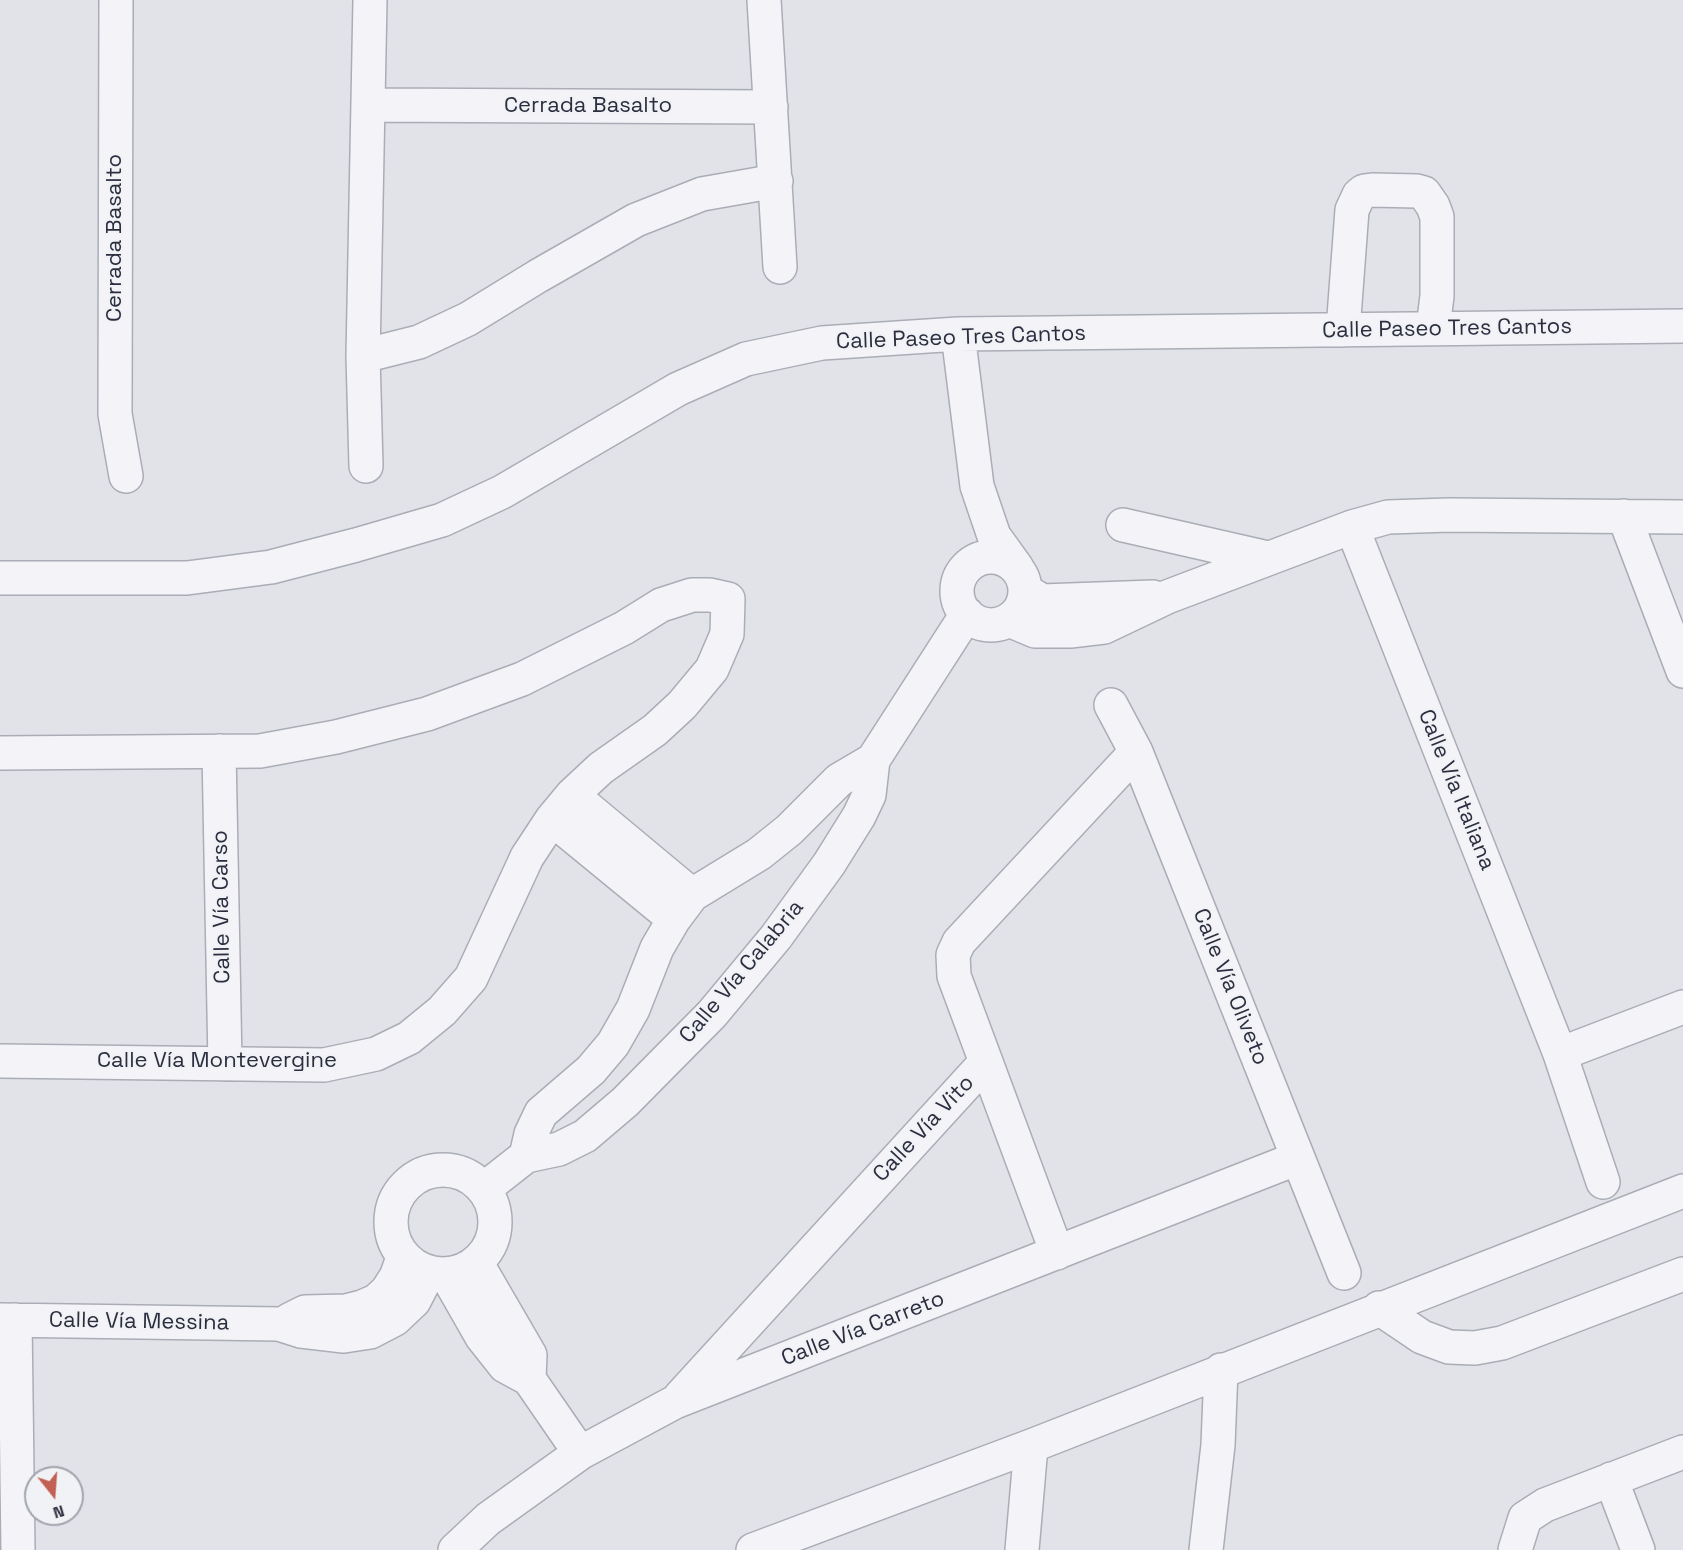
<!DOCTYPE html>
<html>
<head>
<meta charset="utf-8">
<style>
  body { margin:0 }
  #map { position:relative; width:1683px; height:1550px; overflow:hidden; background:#e2e3e9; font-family:"Space Grotesk",sans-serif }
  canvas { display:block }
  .north { position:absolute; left:24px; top:1466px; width:60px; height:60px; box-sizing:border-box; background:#f1f2f6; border:2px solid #a2a4ad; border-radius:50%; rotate:163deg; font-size:16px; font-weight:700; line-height:24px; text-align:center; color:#2c2e3f }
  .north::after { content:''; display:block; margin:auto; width:21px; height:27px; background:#c16053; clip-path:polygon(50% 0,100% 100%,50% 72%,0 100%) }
</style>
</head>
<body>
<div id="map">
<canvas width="1683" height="1550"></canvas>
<div class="north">N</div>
</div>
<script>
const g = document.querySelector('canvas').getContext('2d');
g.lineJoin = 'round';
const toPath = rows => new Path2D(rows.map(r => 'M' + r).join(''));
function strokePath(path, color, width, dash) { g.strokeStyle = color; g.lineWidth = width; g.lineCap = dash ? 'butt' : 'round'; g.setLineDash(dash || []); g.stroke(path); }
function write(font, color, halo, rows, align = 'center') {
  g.font = font + ' "Space Grotesk",sans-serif'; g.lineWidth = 4.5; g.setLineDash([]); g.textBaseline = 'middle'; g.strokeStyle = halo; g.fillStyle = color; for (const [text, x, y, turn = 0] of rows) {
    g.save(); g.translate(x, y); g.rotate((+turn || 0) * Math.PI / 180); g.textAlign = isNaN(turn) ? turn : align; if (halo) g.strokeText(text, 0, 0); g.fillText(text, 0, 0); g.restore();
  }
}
const minor = toPath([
  [116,0,115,414,126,476],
  [764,0,780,267],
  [369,105,771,107],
  [1343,330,1352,210,1359,195,1364,191,1372,190,1417,191,1424,193,1433,206,1437,217,1437,296,1433,328],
  [958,334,977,486,994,536,1017,568],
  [363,356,419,342,468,319,538,276,636,220,702,194,776,181],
  [366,466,363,356,370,0],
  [1624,516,1683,671],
  [1123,525,1268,558],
  [1352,527,1560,1054,1603,1182],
  '957 591a34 34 0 1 1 68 0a34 34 0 1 1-68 0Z',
  [0,578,187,578,271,567,356,545,442,520,502,492,678,389,746,359,822,343,958,334,1683,326],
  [1025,590,1042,601,1153,597],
  [1009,620,1035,631,1070,631,1104,627,1167,597,1352,527,1388,517,1449,515,1683,517],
  [1111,705,1136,752,1344,1273],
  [219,751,225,1064],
  [0,753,260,751,336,737,427,714,522,679,624,628,661,605,692,595,710,595,728,599,727,634,712,669,682,705,655,730,601,768,572,795,552,819,527,857,471,978,442,1011,409,1038,376,1054,324,1065,0,1061],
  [572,795,692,895],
  [552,819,674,919],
  [1560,1054,1683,1007],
  [526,1156,531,1134,541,1113,591,1070,613,1044,633,1009,657,948,674,919,692,895,759,854,789,830,839,780,873,760],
  '391 1222a52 52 0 1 1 104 0a52 52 0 1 1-104 0Z',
  [484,1189,526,1156,559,1149,585,1136,625,1102,712,1014,776,937,829,864,859,816,869,795,873,760,967,614],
  [1057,1253,954,976,953,955,959,942,1136,752],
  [476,1262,530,1355,529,1379],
  [446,1274,482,1337,505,1366,529,1379,580,1453],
  [1379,1308,1422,1337,1449,1347,1475,1348,1502,1343,1683,1274],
  [0,1320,279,1324,301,1331,344,1336,370,1332,395,1319,414,1301,429,1272],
  [15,1320,18,1550],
  [289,1320,305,1312,346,1311,362,1307,376,1301,387,1291,396,1277,403,1258],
  [680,1397,986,1062],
  [1611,1479,1638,1550],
  [455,1550,488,1519,580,1453,675,1402,1298,1158],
  [753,1550,1031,1446,1683,1191],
  [1022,1550,1031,1446],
  [1206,1550,1218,1445,1221,1370],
  [1515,1550,1525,1518,1545,1505,1683,1452]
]);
const streetNames = [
  ["Cerrada Basalto",588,106],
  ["Cerrada Basalto",115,238,-90],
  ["Calle Paseo Tres Cantos",1447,329,-1],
  ["Calle Paseo Tres Cantos",961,338,-2],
  ["Calle Vía Italiana",1456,790,68],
  ["Calle Vía Carso",222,907,-91],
  ["Calle Vía Calabria",742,972,-50],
  ["Calle Vía Oliveto",1230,987,68],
  ["Calle Vía Montevergine",217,1061],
  ["Calle Vía Vito",924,1129,-47],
  ["Calle Vía Messina",139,1322,1],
  ["Calle Vía Carreto",863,1329,-21]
];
strokePath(minor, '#abadb6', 36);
strokePath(minor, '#f4f4f8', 33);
write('22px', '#2c2e3f', '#f1f2f6', streetNames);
</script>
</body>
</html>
